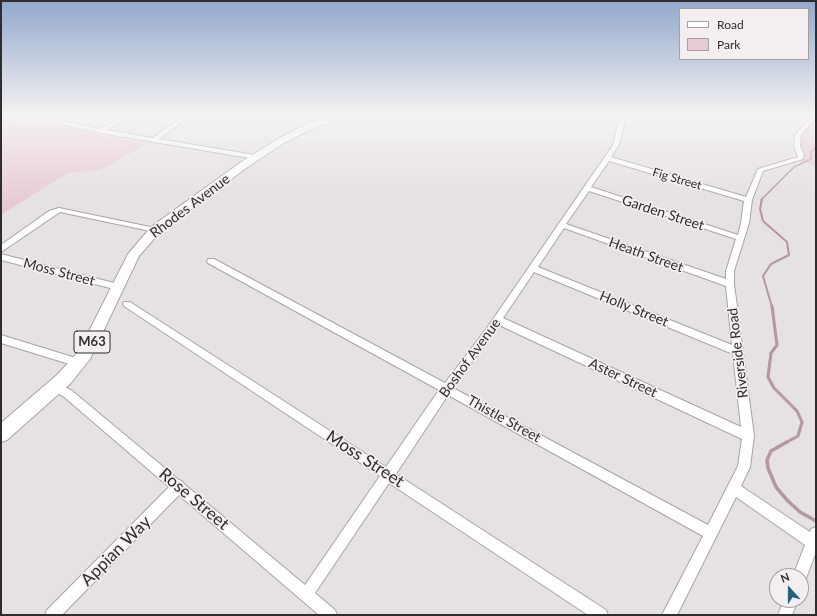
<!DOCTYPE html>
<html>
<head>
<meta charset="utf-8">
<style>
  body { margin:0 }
  #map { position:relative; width:817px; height:616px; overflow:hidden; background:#e6e1e3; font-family:Lato,sans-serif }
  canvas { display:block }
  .frame { position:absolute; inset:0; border:2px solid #2f2d2e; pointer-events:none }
  .legend { position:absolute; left:679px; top:8px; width:130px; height:52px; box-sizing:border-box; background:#f4eef0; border:1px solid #a5a1a2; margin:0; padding:5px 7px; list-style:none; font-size:12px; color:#2f2d2e }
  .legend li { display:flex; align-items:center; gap:8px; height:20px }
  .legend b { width:20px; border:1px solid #a5a1a2 }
  .north { position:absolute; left:769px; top:568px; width:40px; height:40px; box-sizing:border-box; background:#f4eef0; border:1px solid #a5a1a2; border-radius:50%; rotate:339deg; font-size:11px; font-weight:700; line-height:16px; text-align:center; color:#2f2d2e }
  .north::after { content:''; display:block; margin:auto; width:14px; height:18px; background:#256279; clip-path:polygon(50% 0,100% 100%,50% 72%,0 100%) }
</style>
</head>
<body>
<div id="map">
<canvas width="817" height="616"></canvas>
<div class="frame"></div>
<ul class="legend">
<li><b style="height:5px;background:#fff"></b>Road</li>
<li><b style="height:11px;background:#e8cad6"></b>Park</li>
</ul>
<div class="north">N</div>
</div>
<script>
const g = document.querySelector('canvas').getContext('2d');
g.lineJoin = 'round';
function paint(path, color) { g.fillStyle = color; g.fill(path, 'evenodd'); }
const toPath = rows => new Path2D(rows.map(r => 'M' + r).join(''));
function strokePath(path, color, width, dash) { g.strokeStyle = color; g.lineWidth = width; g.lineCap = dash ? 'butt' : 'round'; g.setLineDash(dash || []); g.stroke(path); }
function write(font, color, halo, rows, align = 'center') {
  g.font = font + ' Lato,sans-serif'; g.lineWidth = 3.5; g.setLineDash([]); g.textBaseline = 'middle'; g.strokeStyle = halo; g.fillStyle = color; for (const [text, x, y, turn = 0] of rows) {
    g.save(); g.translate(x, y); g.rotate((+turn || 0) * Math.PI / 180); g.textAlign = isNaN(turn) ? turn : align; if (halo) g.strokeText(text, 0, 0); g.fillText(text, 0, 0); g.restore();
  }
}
const green = toPath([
  [1,116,20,116,12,120,70,128,147,144,101,170,68,173,1,215],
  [816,117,816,167,800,161,804,159,803,155,798,146,801,136]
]);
const streamFar3 = toPath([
  [761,200,794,167,811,159,811,152,816,147]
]);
const streamFar2 = toPath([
  [762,199,760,209,763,221,787,242,789,255,771,264,763,276,772,307]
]);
const streamFar1 = toPath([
  [772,306,777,345,771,353,768,377,774,388,797,411,802,422,798,436,785,443]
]);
const stream = toPath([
  [787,442,771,451,767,460,768,468,776,487,787,500,800,512,816,521]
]);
const street = toPath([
  [65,116,71,116,64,121,100,129,124,116,131,116,107,130,153,138,184,116,190,116,159,139,255,155,258,157,255,159,101,133,57,123,57,121,65,116],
  [620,116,626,116,619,145,611,157,746,197,758,169,798,157,794,146,795,135,812,116,816,116,816,118,801,135,800,146,804,155,803,159,763,171,752,200,749,223,734,271,734,284,754,436,750,467,741,486,810,532,811,529,816,527,816,552,805,581,801,582,801,576,793,576,805,545,736,497,677,615,662,615,703,536,448,395,396,474,606,610,608,615,588,615,389,483,315,593,335,610,337,615,319,615,179,495,62,615,45,615,47,610,169,487,63,396,51,390,50,387,51,384,55,383,71,390,179,480,183,482,184,484,305,585,380,476,124,306,123,304,124,302,130,302,386,467,439,390,208,263,207,261,208,259,214,259,445,383,487,328,613,145,620,116],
  [609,161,744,201,741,223,738,235,591,187,609,161],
  [589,191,736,239,726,271,726,279,566,224,589,191],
  [564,228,726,286,732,345,538,267,564,228],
  [534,272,733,354,741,427,503,318,534,272],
  [499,325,742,439,738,466,708,525,453,388,499,325],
  [667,116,679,116,685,118,682,120,667,116],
  [59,208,155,228,159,230,155,232,60,212,1,252,1,245,49,211,59,208],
  [1,254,118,284,122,287,118,290,1,260,1,254],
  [1,335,79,359,83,360,84,363,83,366,79,367,1,343,1,335],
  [784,600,798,600,792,615,778,615,784,600]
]);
const primary = toPath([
  [338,116,351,116,315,127,284,143,249,166,159,233,139,256,90,359,70,384,7,440,1,442,1,423,58,374,79,351,128,254,151,227,241,162,278,139,309,123,338,116]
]);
const farStreetnames = [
  ["Fig Street",677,179,16]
];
const shields = [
  [92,342,36]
];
const shieldNames = [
  ["M63",92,342]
];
const streetNames = [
  ["Rhodes Avenue",190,206,-37],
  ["Garden Street",663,213,18],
  ["Heath Street",646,255,20],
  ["Moss Street",59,272,15],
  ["Holly Street",634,309,22],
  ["Riverside Road",738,353,-97],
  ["Boshof Avenue",470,358,-54],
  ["Aster Street",623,378,25],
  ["Thistle Street",504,419,29]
];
const nearStreetnames = [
  ["Moss Street",365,459,33],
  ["Rose Street",194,499,40],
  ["Appian Way",116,551,-45]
];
paint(green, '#e8cad6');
strokePath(streamFar3, '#b596a3', 1.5);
strokePath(streamFar2, '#b596a3', 2);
strokePath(streamFar1, '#b596a3', 3);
strokePath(stream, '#b596a3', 3.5);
strokePath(street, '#a9a3a5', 2);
strokePath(primary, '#a9a3a5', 2);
paint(street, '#fff');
paint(primary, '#fff');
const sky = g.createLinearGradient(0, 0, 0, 202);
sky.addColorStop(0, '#93a8cc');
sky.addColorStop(0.57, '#f4f2f2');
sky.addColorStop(1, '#f4f2f200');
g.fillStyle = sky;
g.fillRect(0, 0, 817, 202);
write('12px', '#2f2d2e', '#f4eef0', farStreetnames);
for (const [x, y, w] of shields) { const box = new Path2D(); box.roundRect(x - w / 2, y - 11, w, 22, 3); g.fillStyle = '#f4eef0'; g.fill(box); strokePath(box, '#2f2d2e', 1); }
write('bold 13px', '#2f2d2e', null, shieldNames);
write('14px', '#2f2d2e', '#f4eef0', streetNames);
write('17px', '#2f2d2e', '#f4eef0', nearStreetnames);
</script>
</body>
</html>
